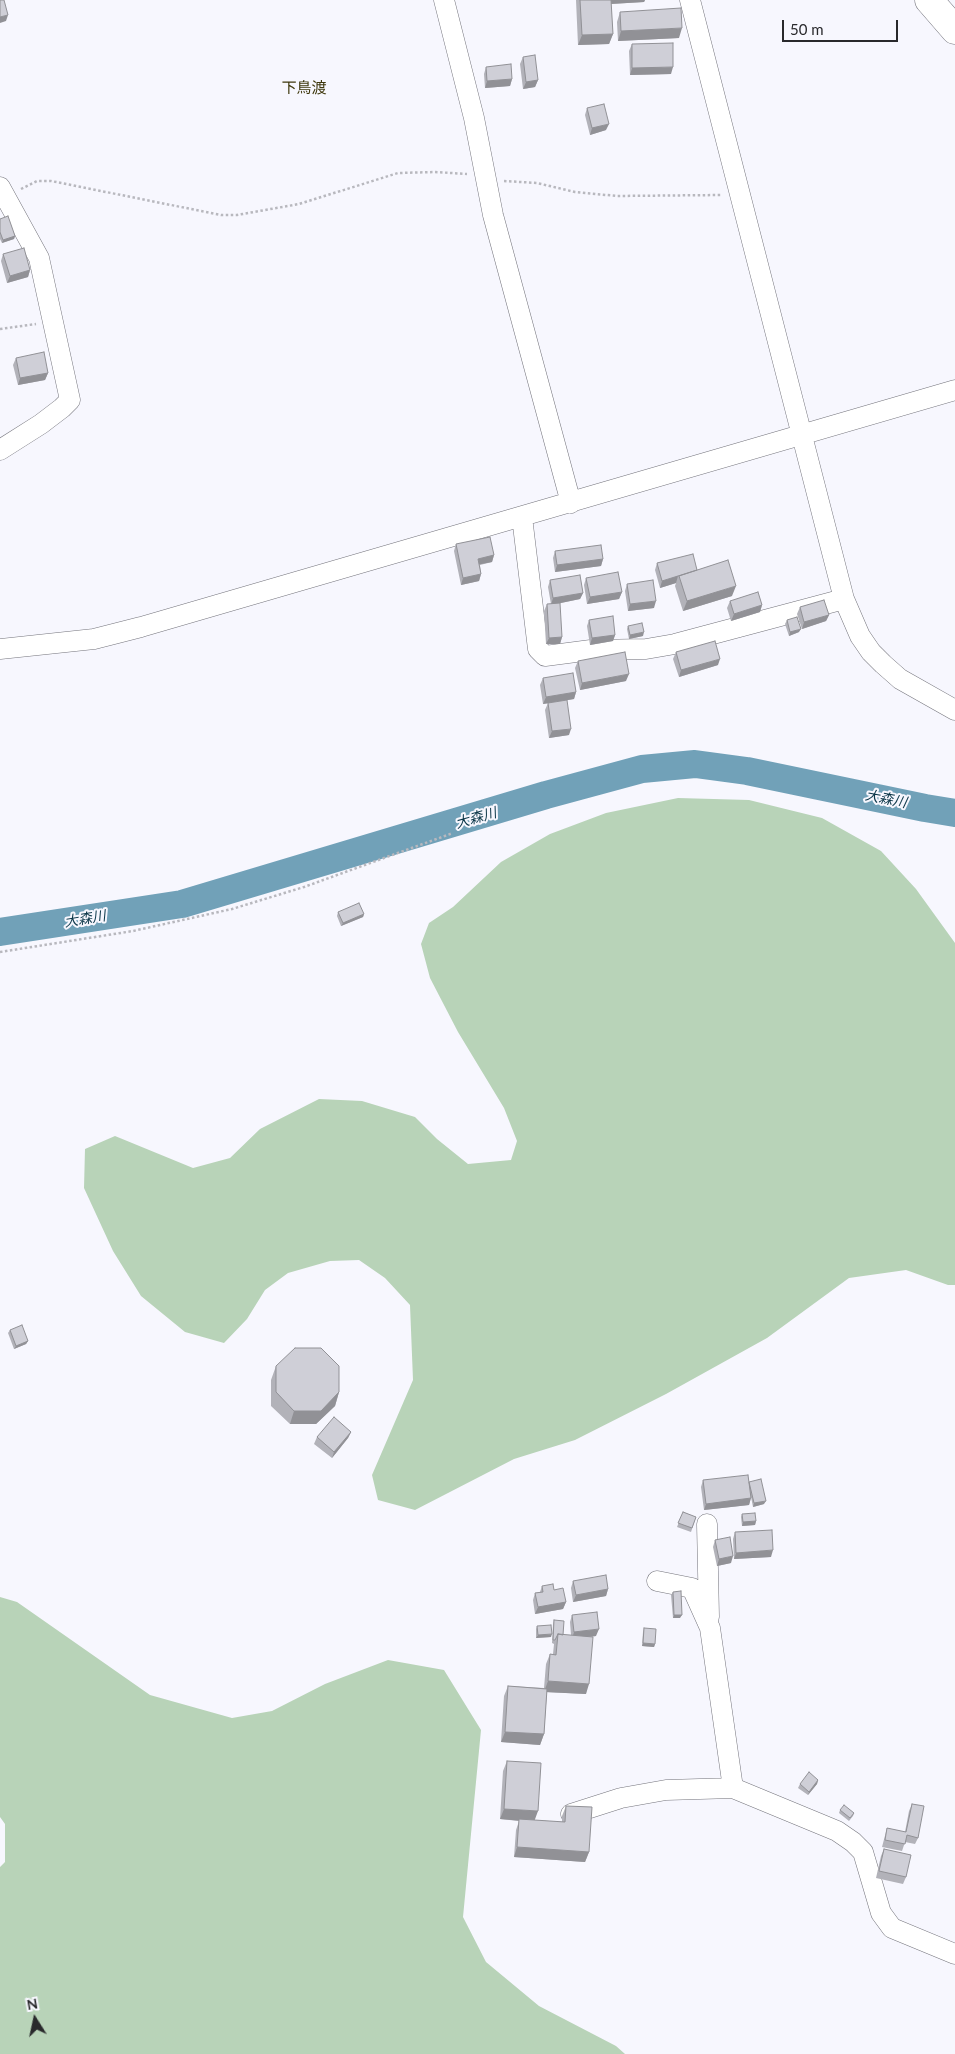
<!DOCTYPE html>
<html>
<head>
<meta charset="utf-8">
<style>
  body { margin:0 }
  #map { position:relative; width:955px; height:2054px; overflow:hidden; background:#f7f7fe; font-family:Lato,sans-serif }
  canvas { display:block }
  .north { position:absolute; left:10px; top:1994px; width:50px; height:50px; -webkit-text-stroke:4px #f7f7fe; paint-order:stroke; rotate:350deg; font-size:14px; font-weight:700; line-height:20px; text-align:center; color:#29292c }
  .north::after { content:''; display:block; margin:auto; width:18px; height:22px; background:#29292c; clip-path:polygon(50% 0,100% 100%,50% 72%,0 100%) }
  .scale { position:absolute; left:782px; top:20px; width:116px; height:22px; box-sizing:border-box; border:2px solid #29292c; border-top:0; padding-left:6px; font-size:15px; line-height:18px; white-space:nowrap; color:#29292c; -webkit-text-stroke:4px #f7f7fe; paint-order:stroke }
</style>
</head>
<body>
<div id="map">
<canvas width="955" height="2054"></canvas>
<div class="north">N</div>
<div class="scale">50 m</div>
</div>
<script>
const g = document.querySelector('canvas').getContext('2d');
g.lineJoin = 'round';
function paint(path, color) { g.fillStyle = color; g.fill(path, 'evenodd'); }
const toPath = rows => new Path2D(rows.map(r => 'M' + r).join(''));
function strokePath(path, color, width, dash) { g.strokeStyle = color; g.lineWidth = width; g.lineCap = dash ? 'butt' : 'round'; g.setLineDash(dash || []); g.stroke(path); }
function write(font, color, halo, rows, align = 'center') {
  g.font = font + ' Lato,"Noto Sans JP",sans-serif'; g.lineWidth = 4; g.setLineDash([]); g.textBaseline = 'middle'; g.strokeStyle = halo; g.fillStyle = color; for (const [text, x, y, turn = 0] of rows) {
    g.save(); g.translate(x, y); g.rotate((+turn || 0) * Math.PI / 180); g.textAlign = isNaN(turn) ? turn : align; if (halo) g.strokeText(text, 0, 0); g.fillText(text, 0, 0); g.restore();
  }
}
const green = toPath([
  [678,798,749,800,822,818,881,851,916,889,955,943,955,1285,948,1285,906,1270,849,1278,767,1338,666,1394,575,1440,514,1459,415,1510,378,1500,372,1475,413,1380,410,1305,385,1278,359,1260,330,1261,288,1273,265,1290,247,1319,224,1343,185,1332,141,1296,113,1251,84,1188,85,1149,115,1136,193,1168,230,1158,260,1129,319,1099,362,1101,415,1117,437,1139,468,1164,511,1160,517,1141,504,1108,458,1032,430,978,421,944,429,923,453,907,501,862,550,834,606,813],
  [0,1597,17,1602,150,1695,232,1718,272,1711,325,1684,388,1660,444,1670,481,1730,463,1917,486,1962,539,2006,616,2046,625,2054,0,2054,0,1867,5,1862,5,1824,0,1817]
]);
const river = toPath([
  [0,932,182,904,546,795,642,769,695,764,747,771,925,808,955,813]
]);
const path = toPath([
  [504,181,537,183,575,192,617,196,722,195],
  [21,189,37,181,51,181,221,215,237,215,299,204,398,173,435,172,467,174],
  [0,329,36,324],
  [0,952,133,931,232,909,304,887,453,833]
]);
const minor = toPath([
  [444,0,474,118,493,215,571,503],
  [690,0,844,599,860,636,871,652,883,664,900,679,955,710],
  [0,187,39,258,70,400,62,408,41,424,0,450],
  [522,517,538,649,545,656,591,650,646,649,675,644,844,599],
  [0,649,94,639,141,627,955,390],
  [707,1524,709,1617],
  [657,1581,692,1588,710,1628,733,1788],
  [571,1814,621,1798,666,1790,733,1788,837,1831,853,1842,863,1852,881,1913,892,1928,955,1954]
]);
const highway = toPath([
  [929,0,955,30]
]);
const wall = toPath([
  [576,0,645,0,644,2,611,4,613,34,609,44,578,45],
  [620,12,679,38,618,41,617,22],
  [632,44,671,74,630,75,629,51],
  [523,57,538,80,535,87,523,89,520,64],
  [486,67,512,79,510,86,485,88,484,74],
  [587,108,606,130,590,135,585,115],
  [0,219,15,236,14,239,2,243,0,239],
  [3,254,30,270,28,277,7,283,1,261],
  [16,358,48,373,45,380,18,385,13,365],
  [456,544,494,555,492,562,480,565,481,574,479,581,461,585,454,551],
  [555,551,603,559,601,566,555,572,553,558],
  [657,563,697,570,732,596,683,611,675,586,676,583,660,588,655,570],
  [586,578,622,592,619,599,587,604,584,585],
  [550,580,583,593,580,599,556,604,562,637,560,644,546,644,544,611,547,604,551,604,548,587],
  [627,584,654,608,628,611,625,591],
  [730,601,762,605,760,612,731,621,727,608],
  [800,607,829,615,826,621,802,629,797,614],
  [589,620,615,635,613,641,590,645,587,626],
  [787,620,799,632,789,636,785,624],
  [628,626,643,636,629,639,627,629],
  [676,652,718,665,679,677,673,659],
  [578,661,626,681,580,690,575,668],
  [543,678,576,692,574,699,543,704,540,685],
  [548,703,569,735,549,738,545,710],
  [338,912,364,914,363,917,341,926,337,916],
  [10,1330,28,1341,26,1344,14,1349,8,1333],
  [276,1366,339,1392,335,1406,316,1424,290,1424,271,1406,271,1380],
  [351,1432,348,1438,332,1458,314,1444,317,1437],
  [703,1480,749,1482,764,1504,753,1507,751,1497,749,1505,704,1510,701,1487],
  [683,1512,696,1517,691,1532,677,1527],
  [742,1514,756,1521,755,1525,742,1526,741,1517],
  [735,1532,771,1557,734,1559,733,1539],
  [715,1540,731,1563,717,1566,713,1547],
  [573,1581,608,1589,606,1596,573,1602,571,1588],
  [542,1586,566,1602,563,1609,535,1614,533,1600,535,1593,540,1592],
  [673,1592,680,1618,673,1618,671,1595],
  [572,1615,596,1636,590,1637,586,1694,547,1692,544,1734,540,1745,501,1742,504,1696,508,1686,544,1688,546,1664,550,1654,553,1654,554,1644,552,1643,553,1624,554,1620,563,1635,571,1635,570,1622],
  [537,1626,551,1637,536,1638,536,1629],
  [644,1628,655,1644,654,1647,642,1646,643,1632],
  [507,1761,534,1820,562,1822,562,1816,566,1806,589,1852,585,1862,514,1857,516,1830,519,1821,500,1819,503,1771],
  [818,1780,817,1784,808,1795,798,1788,800,1784],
  [912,1804,918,1838,915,1844,905,1842,902,1851,882,1847,887,1828,905,1832,909,1811],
  [840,1810,854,1813,853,1816,849,1821,839,1813],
  [884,1849,906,1877,903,1884,876,1878,881,1856]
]);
const shadedWall = toPath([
  [611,0,645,0,644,2,610,4],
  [8,15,6,21,0,23,0,17],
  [682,28,679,38,618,41,621,31],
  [613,34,609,44,578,45,582,35],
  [673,67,671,74,630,75,632,68],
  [512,79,510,86,485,88,487,81],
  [538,80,535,87,523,89,526,82],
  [609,124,606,130,590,135,592,128],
  [15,236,14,239,2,243,3,240],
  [30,270,28,277,7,283,10,276],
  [48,373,45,380,18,385,20,378],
  [494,555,492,562,476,565,478,559],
  [603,559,601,566,555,572,557,565],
  [481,574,479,581,461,585,463,578],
  [678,576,676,583,660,588,662,581],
  [736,586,732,596,683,611,687,601],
  [622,592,619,599,587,604,590,597],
  [583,593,580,599,551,605,553,598],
  [656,601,654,608,628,611,630,604],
  [762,605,760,612,731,621,734,614],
  [829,615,826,621,802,629,804,622],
  [801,629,799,632,789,636,790,632],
  [644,632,643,636,629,639,630,635],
  [615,635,613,641,590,645,592,638],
  [562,637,560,644,546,644,549,638],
  [720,659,718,665,679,677,681,670],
  [629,674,626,681,580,690,582,683],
  [576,692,574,699,543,704,546,697],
  [571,729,569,735,549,738,552,731],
  [364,914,363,917,341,926,343,923],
  [28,1341,26,1344,14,1349,16,1346],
  [339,1392,335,1406,316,1424,290,1424,294,1411],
  [351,1432,348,1438,332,1458,334,1452],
  [751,1498,749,1505,704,1510,706,1504],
  [766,1501,764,1504,753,1507,754,1503],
  [756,1521,755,1525,742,1526,743,1522],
  [773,1550,771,1557,734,1559,736,1553],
  [733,1556,731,1563,717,1566,719,1559],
  [608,1589,606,1596,573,1602,576,1595],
  [566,1602,563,1609,535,1614,538,1607],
  [674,1615,682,1615,680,1618,673,1618],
  [599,1629,596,1636,572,1639,574,1632],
  [552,1634,551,1637,536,1638,538,1635],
  [643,1643,655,1644,654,1647,642,1646],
  [548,1681,589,1684,586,1694,544,1692],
  [505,1732,544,1734,540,1745,501,1742],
  [818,1780,817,1784,808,1795,809,1792],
  [504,1809,538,1811,534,1822,500,1819],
  [517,1847,589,1852,585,1862,514,1857]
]);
const building = toPath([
  [0,0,4,0,8,15,0,17,0,0],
  [580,0,611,0,613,34,582,35,580,0],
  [681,8,682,28,621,31,620,12,681,8],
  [673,43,673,67,632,68,632,44,673,43],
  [535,55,538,80,526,82,523,57,535,55],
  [511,64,512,79,487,81,486,67,511,64],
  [604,104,609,124,592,128,587,108,604,104],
  [8,216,15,236,3,240,0,232,0,219,8,216],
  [24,248,30,270,10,276,3,254,24,248],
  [44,352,48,373,20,378,16,358,44,352],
  [490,537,494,555,478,559,481,574,463,578,456,544,490,537],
  [601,545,603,559,557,565,555,551,601,545],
  [693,554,697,570,662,581,657,563,693,554],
  [728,560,736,586,687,601,679,576,728,560],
  [618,572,622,592,590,597,586,578,618,572],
  [580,575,583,593,553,598,550,580,580,575],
  [653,580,656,601,630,604,627,584,653,580],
  [758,592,762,605,734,614,730,601,758,592],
  [824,600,829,615,804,622,800,607,824,600],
  [560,603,562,637,549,638,547,604,560,603],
  [613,616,615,635,592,638,589,620,613,616],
  [797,617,801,629,790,632,787,620,797,617],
  [642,623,644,632,630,635,628,626,642,623],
  [715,641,720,659,681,670,676,652,715,641],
  [625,652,629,674,582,683,578,661,625,652],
  [573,673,576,692,546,697,543,678,573,673],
  [567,700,571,729,552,731,548,703,567,700],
  [359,903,364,914,343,923,338,912,359,903],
  [22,1325,28,1341,16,1346,10,1330,22,1325],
  [295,1348,321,1348,339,1366,339,1392,321,1411,294,1411,276,1392,276,1366,295,1348],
  [334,1417,351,1432,334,1452,317,1437,334,1417],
  [748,1475,751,1498,706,1504,703,1480,748,1475],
  [761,1479,766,1501,754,1503,749,1482,761,1479],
  [683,1512,696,1517,692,1528,678,1523,683,1512],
  [755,1513,756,1521,743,1522,742,1514,755,1513],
  [772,1530,773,1550,736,1553,735,1532,772,1530],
  [730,1537,733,1556,719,1559,715,1540,730,1537],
  [606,1575,608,1589,576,1595,573,1581,606,1575],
  [553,1584,554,1590,563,1588,566,1602,538,1607,535,1593,543,1592,542,1586,553,1584],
  [681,1591,682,1615,674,1615,673,1592,681,1591],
  [597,1612,599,1629,574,1632,572,1615,597,1612],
  [554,1620,564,1621,563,1635,558,1634,555,1640,553,1640,554,1620],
  [551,1625,552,1634,538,1635,537,1626,551,1625],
  [644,1628,656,1629,655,1644,643,1643,644,1628],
  [558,1634,593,1637,589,1684,548,1681,550,1654,556,1655,558,1634],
  [508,1686,547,1689,544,1734,505,1732,508,1686],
  [507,1761,541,1763,538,1811,504,1809,507,1761],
  [809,1772,818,1780,809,1792,800,1784,809,1772],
  [912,1804,924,1806,918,1838,907,1835,905,1844,885,1840,887,1828,906,1832,912,1804],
  [844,1805,854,1813,850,1818,840,1810,844,1805],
  [566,1806,592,1807,589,1852,517,1847,519,1819,565,1822,566,1806],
  [884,1849,911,1855,906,1877,879,1871,884,1849]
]);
const waterNames = [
  ["大森川",886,799,11],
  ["大森川",476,818,-16],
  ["大森川",85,919,-9]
];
const quarterNames = [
  ["下鳥渡",304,88]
];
paint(green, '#b8d3b8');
strokePath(river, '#71a1b8', 28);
strokePath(minor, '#74747c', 21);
strokePath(highway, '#74747c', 29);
strokePath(path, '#b8b8be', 2.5, [2.5, 2.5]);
strokePath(minor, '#fff', 20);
strokePath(highway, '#fff', 28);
paint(wall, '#b2b2b9');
paint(shadedWall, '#919196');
paint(building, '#cfcfd7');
strokePath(building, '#919196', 1);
write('italic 14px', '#0c3749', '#f7f7fe', waterNames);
write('15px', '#3e370c', '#f7f7fe', quarterNames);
</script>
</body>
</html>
